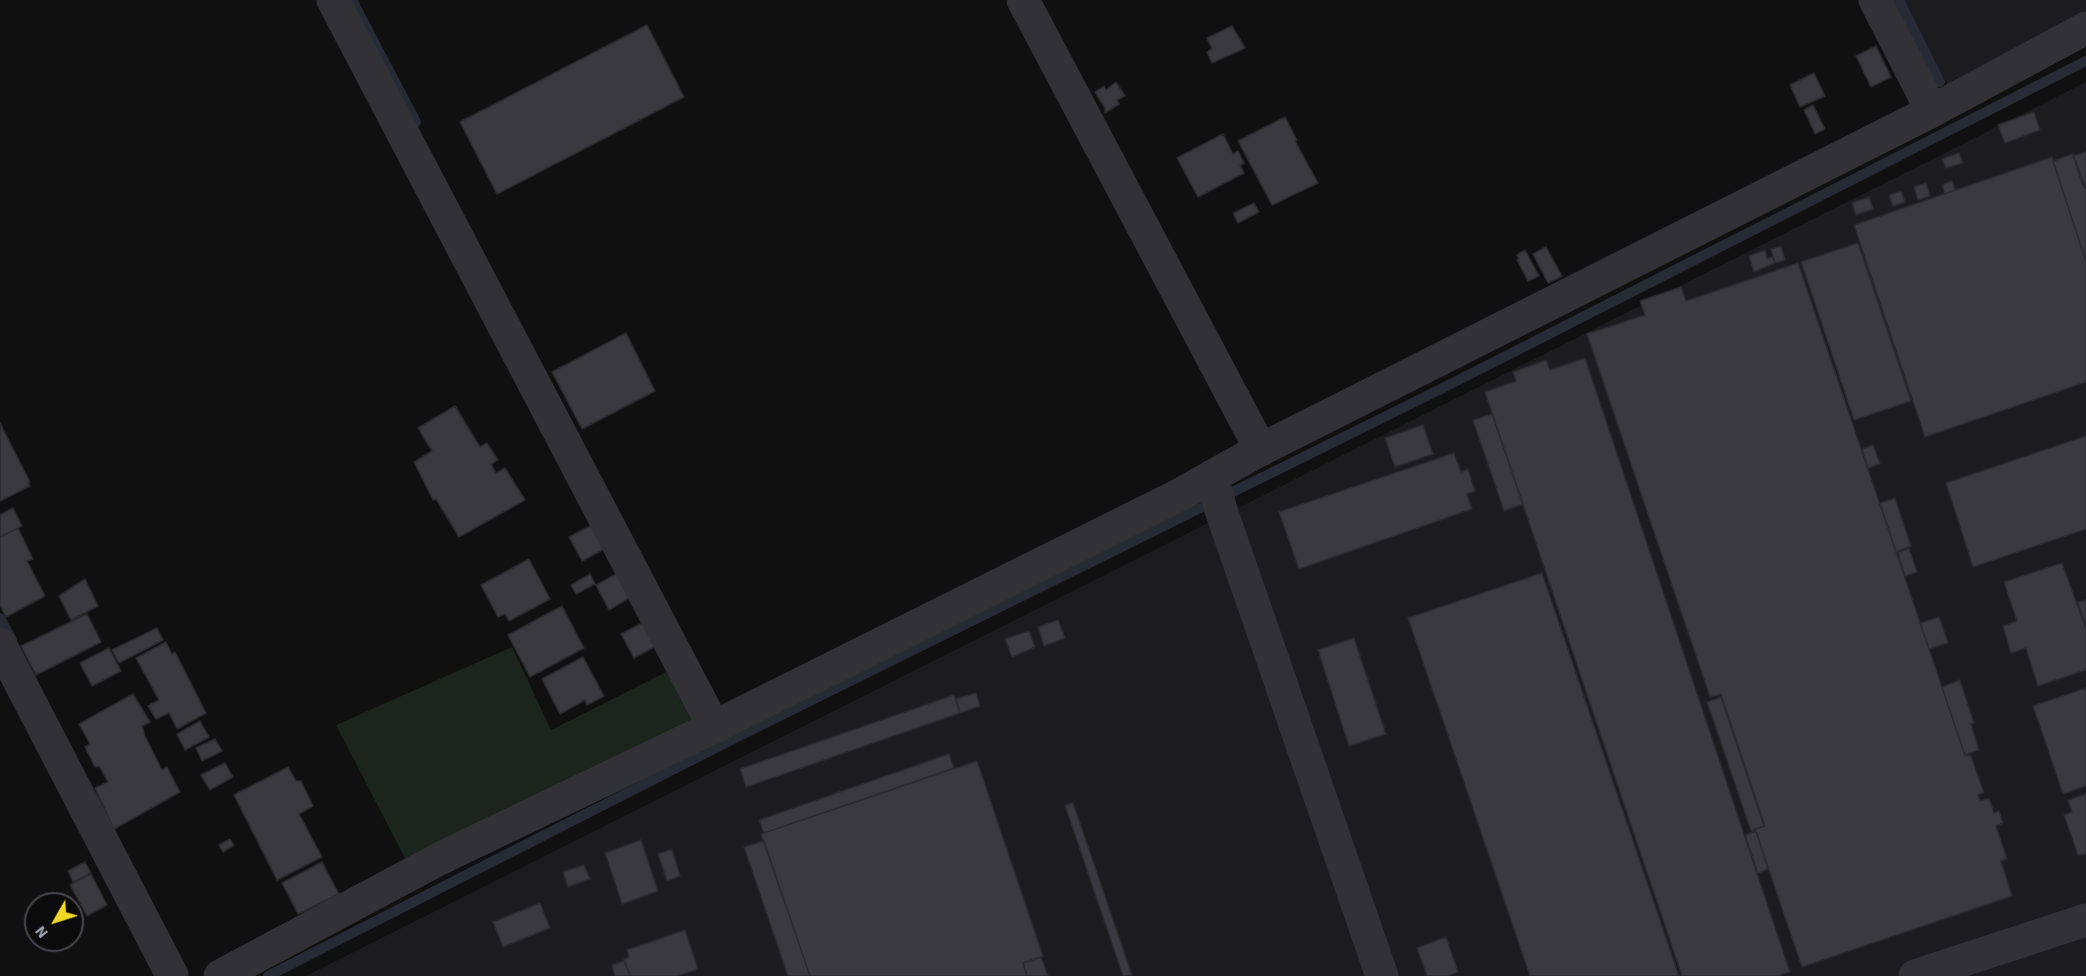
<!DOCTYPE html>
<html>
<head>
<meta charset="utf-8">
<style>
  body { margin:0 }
  #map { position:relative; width:2086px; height:976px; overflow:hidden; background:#101011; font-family:"Source Sans 3",sans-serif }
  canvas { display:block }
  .north { position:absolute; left:24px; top:892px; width:60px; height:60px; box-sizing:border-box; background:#0b0b0c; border:2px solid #47484e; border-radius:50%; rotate:231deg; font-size:16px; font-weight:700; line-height:24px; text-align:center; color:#a1a3b2 }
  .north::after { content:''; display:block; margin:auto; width:21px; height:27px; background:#f1d828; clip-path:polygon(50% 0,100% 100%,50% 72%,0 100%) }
</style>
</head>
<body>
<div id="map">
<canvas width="2086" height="976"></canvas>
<div class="north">N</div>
</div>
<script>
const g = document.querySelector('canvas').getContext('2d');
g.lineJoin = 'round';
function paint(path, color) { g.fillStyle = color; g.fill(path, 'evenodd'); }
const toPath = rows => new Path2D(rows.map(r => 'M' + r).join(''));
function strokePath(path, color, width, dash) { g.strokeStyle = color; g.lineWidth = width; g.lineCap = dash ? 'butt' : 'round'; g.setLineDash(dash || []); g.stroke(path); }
const built = toPath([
  [1904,0,2086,0,2086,11,1948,87],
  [2086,82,2086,976,306,976]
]);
const green = toPath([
  [512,647,551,730,670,670,695,722,408,864,336,725]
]);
const stream = toPath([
  [352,0,416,122],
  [1899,0,1940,82],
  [0,618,12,640],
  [268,976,735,738,1439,390,2086,61]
]);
const building = toPath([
  [647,25,684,97,497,194,460,122,647,25],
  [1232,26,1245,48,1212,63,1207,52,1212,49,1207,38,1232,26],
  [1876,46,1891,77,1871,87,1856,56,1876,46],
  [1814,73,1825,96,1800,107,1790,85,1814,73],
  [1116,82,1125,96,1117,100,1119,104,1105,113,1105,108,1095,92,1104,86,1106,90,1116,82],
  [1813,105,1825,129,1815,134,1804,110,1813,105],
  [2034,112,2040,130,2005,143,1998,125,2034,112],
  [1285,117,1297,140,1295,141,1318,183,1272,205,1238,141,1285,117],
  [1223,134,1233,154,1238,151,1244,163,1240,165,1244,173,1198,197,1177,158,1223,134],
  [2086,152,2086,188,2084,188,2073,156,2086,152],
  [1959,153,1963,163,1946,168,1942,159,1959,153],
  [2073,154,2086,188,2086,262,2053,161,2073,154],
  [2052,157,2086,262,2086,382,1925,437,1854,225,2052,157],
  [1952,181,1955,190,1945,194,1942,185,1952,181],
  [1926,183,1930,196,1918,200,1914,187,1926,183],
  [1901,191,1905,202,1893,206,1889,195,1901,191],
  [1869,197,1873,209,1856,215,1852,203,1869,197],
  [1254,203,1259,212,1238,223,1233,213,1254,203],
  [1858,243,1911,401,1854,420,1801,262,1858,243],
  [1781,246,1785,260,1775,263,1771,249,1781,246],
  [1546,247,1562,276,1548,283,1533,254,1546,247],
  [1525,250,1539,276,1528,281,1517,260,1519,259,1517,255,1525,250],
  [1765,250,1767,259,1772,257,1775,263,1754,272,1749,256,1765,250],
  [1798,263,1965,755,1971,756,1984,793,1978,795,1980,801,1989,798,1994,813,1999,811,2003,823,1996,826,2007,859,2001,861,2012,896,1802,967,1755,829,1765,826,1721,694,1710,697,1587,334,1645,315,1640,301,1681,287,1686,301,1798,263],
  [626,333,655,391,582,429,552,372,626,333],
  [1585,358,1790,972,1777,976,1682,976,1485,392,1516,381,1513,372,1546,360,1550,370,1585,358],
  [455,406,480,447,487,443,498,460,491,464,496,473,505,468,525,500,459,537,436,499,433,500,414,462,432,451,418,428,455,406],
  [1492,414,1523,504,1504,511,1473,420,1492,414],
  [0,423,30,482,28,483,30,486,0,501,0,423],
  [1423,425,1433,454,1395,467,1385,438,1423,425],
  [2086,436,2086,529,1973,567,1946,483,2086,436],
  [1873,445,1880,464,1868,468,1862,449,1873,445],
  [1454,453,1461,472,1468,469,1475,491,1467,494,1472,509,1299,569,1279,512,1454,453],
  [1895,498,1911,546,1896,552,1880,503,1895,498],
  [13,508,22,526,0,537,0,515,13,508],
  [594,524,606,548,582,561,569,537,594,524],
  [18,528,33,559,27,561,45,596,6,617,0,605,0,537,18,528],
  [1909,549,1917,572,1905,576,1898,552,1909,549],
  [529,559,550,599,509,621,505,614,498,617,481,585,529,559],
  [2062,563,2086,629,2086,670,2038,686,2026,648,2011,653,2003,626,2017,621,2004,582,2062,563],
  [618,573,631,597,609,610,596,585,618,573],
  [1542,573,1679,976,1530,976,1408,618,1542,573],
  [590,574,595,584,576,594,571,585,590,574],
  [85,579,98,606,71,620,59,596,85,579],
  [2086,600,2086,626,2078,602,2086,600],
  [562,606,584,648,530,677,508,635,562,606],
  [87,614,101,642,36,675,21,646,87,614],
  [1939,617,1948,643,1929,649,1920,623,1939,617],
  [1058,620,1065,638,1044,646,1038,627,1058,620],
  [644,622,656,646,634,658,621,634,644,622],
  [157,628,163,640,119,663,112,650,157,628],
  [1029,631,1035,647,1012,657,1005,639,1029,631],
  [1354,638,1386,734,1349,746,1318,650,1354,638],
  [166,642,172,654,175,652,206,713,177,729,169,713,156,719,148,706,159,700,136,658,166,642],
  [109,648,121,671,92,686,80,663,109,648],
  [583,657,604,696,587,705,585,700,560,714,542,679,583,657],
  [1960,680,1974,723,1971,724,1979,750,1965,755,1942,687,1960,680],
  [2086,688,2086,786,2063,794,2033,706,2086,688],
  [976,693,980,706,960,713,956,699,976,693],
  [133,694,150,722,142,726,145,736,162,770,167,767,180,792,114,829,95,788,108,782,99,766,95,767,85,747,90,744,79,724,133,694],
  [954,695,960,713,746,787,740,769,954,695],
  [1721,697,1764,826,1751,831,1707,702,1721,697],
  [200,721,209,737,185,750,177,734,200,721],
  [215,739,222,751,202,761,196,748,215,739],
  [949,754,954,768,764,833,759,820,949,754],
  [977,761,1043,956,1023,963,1027,976,810,976,761,834,977,761],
  [225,763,233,777,210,790,201,775,225,763],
  [288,767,296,781,301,781,313,806,299,814,322,857,277,880,234,795,288,767],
  [2086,794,2086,854,2078,855,2064,815,2072,812,2068,800,2086,794],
  [1073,803,1132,975,1123,976,1065,805,1073,803],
  [1756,831,1768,869,1758,873,1745,835,1756,831],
  [230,839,234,845,223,852,219,845,230,839],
  [641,840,658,891,622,904,605,853,641,840],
  [764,841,810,976,788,976,744,847,764,841],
  [672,849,680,876,667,881,658,854,672,849],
  [85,862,91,873,73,882,68,871,85,862],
  [322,862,339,894,298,914,282,883,322,862],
  [584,865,590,879,568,887,563,872,584,865],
  [91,874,107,905,87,916,70,885,91,874],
  [540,903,550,928,503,947,493,922,540,903],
  [685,930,698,969,677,976,630,976,624,959,629,957,627,950,685,930],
  [1446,937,1458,972,1448,976,1427,976,1417,948,1446,937],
  [1041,957,1048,976,1027,976,1023,963,1041,957],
  [624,961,630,976,615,976,612,965,624,961]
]);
const minor = toPath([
  [333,0,714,727],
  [1023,0,1261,450],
  [1875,0,1932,111],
  [1212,476,1221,510,1382,976],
  [0,644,172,975],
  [220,976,441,858,714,727,1181,494,1254,453,1932,111,2086,28],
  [1915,976,2086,920]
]);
paint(built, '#1c1c1e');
paint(green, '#1c241e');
strokePath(stream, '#272b35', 10);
paint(building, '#3a3a3e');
strokePath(building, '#2b2a2d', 1.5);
strokePath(minor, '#313136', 33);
</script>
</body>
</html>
